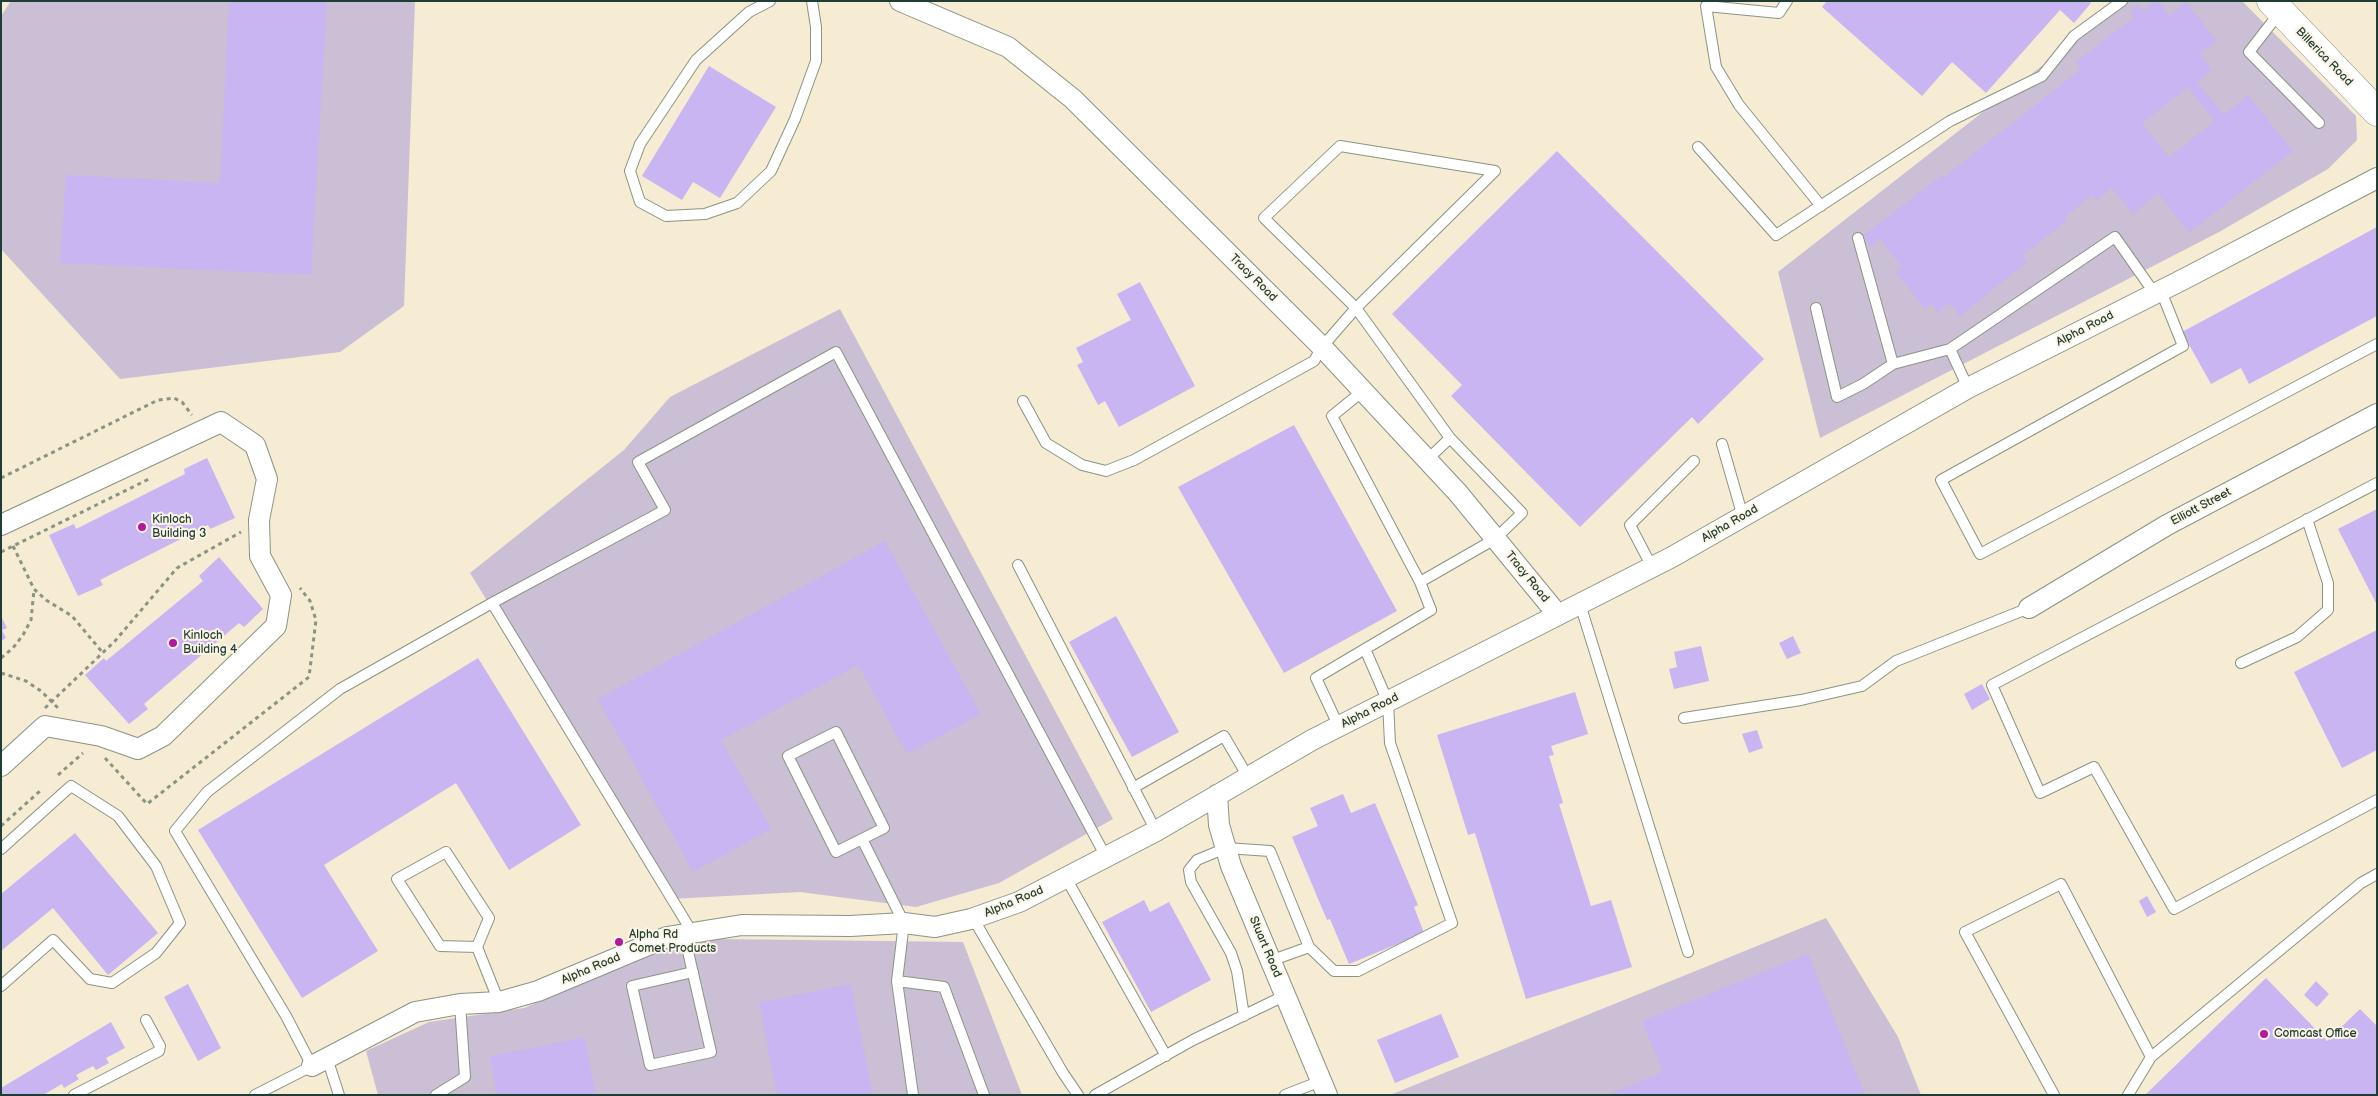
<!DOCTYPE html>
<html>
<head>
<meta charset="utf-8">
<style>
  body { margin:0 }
  #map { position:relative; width:2378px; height:1096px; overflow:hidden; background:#f6ebd3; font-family:"Balsamiq Sans",sans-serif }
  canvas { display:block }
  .frame { position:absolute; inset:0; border:2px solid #1f3d34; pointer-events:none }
</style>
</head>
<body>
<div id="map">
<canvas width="2378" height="1096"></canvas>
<div class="frame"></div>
</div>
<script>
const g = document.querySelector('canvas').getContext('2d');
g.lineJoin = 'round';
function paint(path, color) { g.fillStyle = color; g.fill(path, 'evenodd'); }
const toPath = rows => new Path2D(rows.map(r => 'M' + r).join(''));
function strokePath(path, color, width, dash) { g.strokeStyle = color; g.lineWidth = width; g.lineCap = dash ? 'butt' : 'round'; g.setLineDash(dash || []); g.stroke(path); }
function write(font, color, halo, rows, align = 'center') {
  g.font = font + ' "Balsamiq Sans",sans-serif'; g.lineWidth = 4; g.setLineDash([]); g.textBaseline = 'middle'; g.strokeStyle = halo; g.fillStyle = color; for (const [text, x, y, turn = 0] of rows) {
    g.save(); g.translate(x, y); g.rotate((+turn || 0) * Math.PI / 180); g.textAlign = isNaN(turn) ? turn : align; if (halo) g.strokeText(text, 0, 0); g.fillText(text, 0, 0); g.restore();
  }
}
const industrial = toPath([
  [11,1,415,1,404,306,340,352,120,379,1,249,1,16],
  [2125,1,2242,1,2356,116,2357,140,2328,169,2219,232,1820,438,1778,272],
  [840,309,1113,819,999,883,916,907,800,892,671,899,470,573,624,450,670,397],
  [1826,918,1898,1037,1921,1095,1390,1095],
  [719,939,963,942,1022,1095,378,1095,366,1051,429,1022,524,1008,658,950]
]);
const building = toPath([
  [229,1,327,1,311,275,60,263,66,175,220,183],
  [1827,1,2089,1,2091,3,2074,23,2060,10,1986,93,1952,62,1922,96,1822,7],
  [2156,1,2158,1,2170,16,2186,2,2217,41,2200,54,2212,70,2197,82,2224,115,2248,95,2293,151,2189,233,2158,193,2133,214,2112,188,2097,200,2092,195,2065,217,2067,220,2022,256,2027,262,1960,316,1950,303,1938,312,1931,304,1925,309,1896,272,1902,267,1880,239,1871,247,1863,236,1942,175,1944,177,2081,69,2076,62,2134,17,2130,11,2138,5,2143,11],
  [2188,87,2215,121,2169,157,2142,123],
  [709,66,776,107,720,198,693,182,682,200,642,176],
  [1557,151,1764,359,1698,424,1692,417,1580,527,1451,396,1462,385,1392,314],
  [2377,227,2377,316,2249,384,2241,368,2211,384,2182,332],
  [1140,282,1195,386,1119,427,1105,401,1098,405,1077,365,1083,362,1076,348,1131,320,1117,294],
  [1294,425,1397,611,1284,673,1178,487],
  [207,458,235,518,210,529,208,525,100,580,103,585,78,596,49,535,74,524,76,529,185,474,184,469],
  [2377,509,2377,605,2338,529],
  [885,541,981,714,907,754,858,665,721,740,771,829,693,872,598,699],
  [219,557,263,609,244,627,239,623,144,704,148,709,129,724,85,675,104,658,106,661,203,581,199,576],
  [1,616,7,628,2,630,6,638,1,641],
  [1116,616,1179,732,1132,757,1069,642],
  [2377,630,2377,750,2342,768,2294,672],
  [1793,636,1801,653,1787,659,1779,643],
  [1701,646,1709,681,1674,689,1669,669,1677,667,1674,652],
  [478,658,581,825,509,870,456,783,324,865,378,951,302,998,198,830],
  [1982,684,1990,699,1972,710,1964,694],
  [1575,692,1588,734,1551,746,1554,755,1549,756,1563,803,1559,804,1591,906,1611,900,1632,967,1526,999,1475,833,1468,835,1437,735],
  [1757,730,1763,748,1749,753,1742,734],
  [1343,794,1351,813,1375,803,1418,905,1414,907,1424,933,1349,964,1330,919,1327,920,1292,837,1318,826,1310,808],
  [75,833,158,933,108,975,53,908,1,951,1,894],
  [2147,896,2156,912,2147,917,2139,901],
  [1144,900,1150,912,1169,902,1211,980,1151,1012,1102,922],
  [1808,954,1865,1095,1607,1095,1663,1072,1642,1021],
  [2266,978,2327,1041,2360,1009,2377,1026,2377,1095,2145,1095],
  [2316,981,2329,994,2317,1007,2304,995],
  [188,984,221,1048,198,1061,164,997],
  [851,984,873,1095,777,1095,759,1002],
  [1441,1014,1459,1057,1395,1083,1377,1040],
  [111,1022,125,1048,106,1058,109,1063,96,1070,93,1066,76,1075,79,1079,64,1088,62,1084,43,1095,1,1095,1,1088],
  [585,1037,596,1095,497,1095,490,1056]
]);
const path = toPath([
  [1,478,158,400,174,398,182,402,192,415],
  [13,546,34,589,46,600,72,616,103,653],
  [1,552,149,479],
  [1,658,13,648,23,635,31,620,34,590],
  [1,673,26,681,41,691,59,709],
  [45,708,115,641,177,568,241,532],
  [105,758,147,804,309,677,316,620,310,601,300,588],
  [58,775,83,753],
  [1,826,40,791]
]);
const service = toPath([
  [770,1,749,12,696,60,640,144,630,171,640,202,666,216,705,214,737,203,771,171,795,119,816,61,816,27,812,1],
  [1787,1,1779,13,1706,6,1716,67,1739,105,1821,206],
  [2280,12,2249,52,2319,123],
  [1698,147,1776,235,1950,121,2042,76,2074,36,2122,1],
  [1858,238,1893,364],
  [2161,291,2183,346,1941,480,1980,554,2377,344],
  [1816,308,1837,397,1863,384,1893,364,1950,349],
  [1968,388,1950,349,2115,237,2155,294],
  [1363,391,1332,416,1420,582,1495,539,1522,513,1450,438,1356,308,1264,218,1340,146,1495,171],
  [1023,401,1046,443,1082,465,1106,471,1134,460,1314,361,1322,347,1356,308,1495,171],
  [1722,444,1743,517],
  [1427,460,1450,438],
  [2377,483,1992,685,2040,793,2094,767,2174,909,2377,800],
  [1018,565,1156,831],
  [1652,567,1630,525,1694,461],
  [492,603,692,932],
  [1580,604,1688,952],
  [2241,663,2297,637,2328,610,2328,583,2307,519],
  [1684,718,1801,700,1862,686,1896,661,2029,608],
  [1339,727,1316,678,1431,610,1420,582],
  [836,732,884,828,836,852,788,756,836,732],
  [1133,788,1224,736,1248,777],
  [862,839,904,923,897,981,913,1095],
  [1,849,71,786,118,816,156,866,180,923,156,953,112,983,90,979,53,940,1,986],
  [1066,878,1166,1056],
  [973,918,1063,1073,1078,1095],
  [684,934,711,1052,650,1065,632,986,693,972],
  [477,947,440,946,397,879,446,852,489,918,477,947,499,1002],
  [1309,947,1334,971,1358,971,1452,923,1390,743,1388,702,1365,649],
  [897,981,944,987,984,1095],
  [1244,1016,1237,971,1231,953,1191,882,1189,870,1197,860,1226,848,1270,851,1309,947,1270,961],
  [327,1058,339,1095],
  [74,1095,159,1051,160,1046,146,1020],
  [255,1095,312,1066,286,1016,175,831,207,792,340,689,492,603,665,510,638,462,836,352,1106,857],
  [436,1095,465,1077,460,1004],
  [1095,1095,1193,1040,1286,995],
  [1285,1095,1321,1081],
  [2054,1095,1965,932,2061,884,2151,1057,2361,883,2377,874],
  [2128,1095,2151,1057]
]);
const minor = toPath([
  [900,1,1008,47,1073,99,1322,347,1458,493,1558,615],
  [1,525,221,422,255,445,267,479,259,520,260,556,281,595,276,626,163,736,138,749,101,736,45,726,1,766],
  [2029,608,2167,525,2377,414],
  [1217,795,1219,825,1231,866,1327,1095],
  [312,1066,415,1012,460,1004,499,1002,538,991,667,937,742,925,850,926,904,923,935,927,971,919,1019,902,1156,831,1312,740,1672,557,1968,388,2186,278,2377,178]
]);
const secondary = toPath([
  [2271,1,2377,112]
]);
const markers = [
  [142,527,5,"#b5179e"],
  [173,643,5,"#b5179e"],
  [619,942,5,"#b5179e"],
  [2264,1034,5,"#b5179e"]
];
const streetNames = [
  ["Billerica Road",2324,57,46],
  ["Tracy Road",1253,278,45],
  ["Alpha Road",2085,329,-27],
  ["Elliott Street",2201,507,-28],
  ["Alpha Road",1730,524,-30],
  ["Tracy Road",1527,577,51],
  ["Alpha Road",1370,711,-27],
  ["Alpha Road",1014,902,-23],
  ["Stuart Road",1265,947,67],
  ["Alpha Road",591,969,-23]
];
const poiNames = [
  ["Kinloch",152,520],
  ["Building 3",152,534],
  ["Kinloch",183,636],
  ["Building 4",183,650],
  ["Alpha Rd",629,935],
  ["Comet Products",629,949],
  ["Comcast Office",2274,1034]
];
paint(industrial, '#cbbfd5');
paint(building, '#c8b5f1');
strokePath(service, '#8a9484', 12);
strokePath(minor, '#8a9484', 22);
strokePath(secondary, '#8a9484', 29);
strokePath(path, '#8a9484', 3, [4, 4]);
strokePath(service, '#fff', 10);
strokePath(minor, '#fff', 20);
strokePath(secondary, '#fff', 28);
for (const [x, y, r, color] of markers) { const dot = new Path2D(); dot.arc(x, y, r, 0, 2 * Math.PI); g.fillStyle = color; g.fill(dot); strokePath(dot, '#fcf5e5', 2); }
write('12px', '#1f3d34', '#fcf5e5', streetNames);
write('12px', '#1f3d34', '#fcf5e5', poiNames, 'left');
</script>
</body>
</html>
